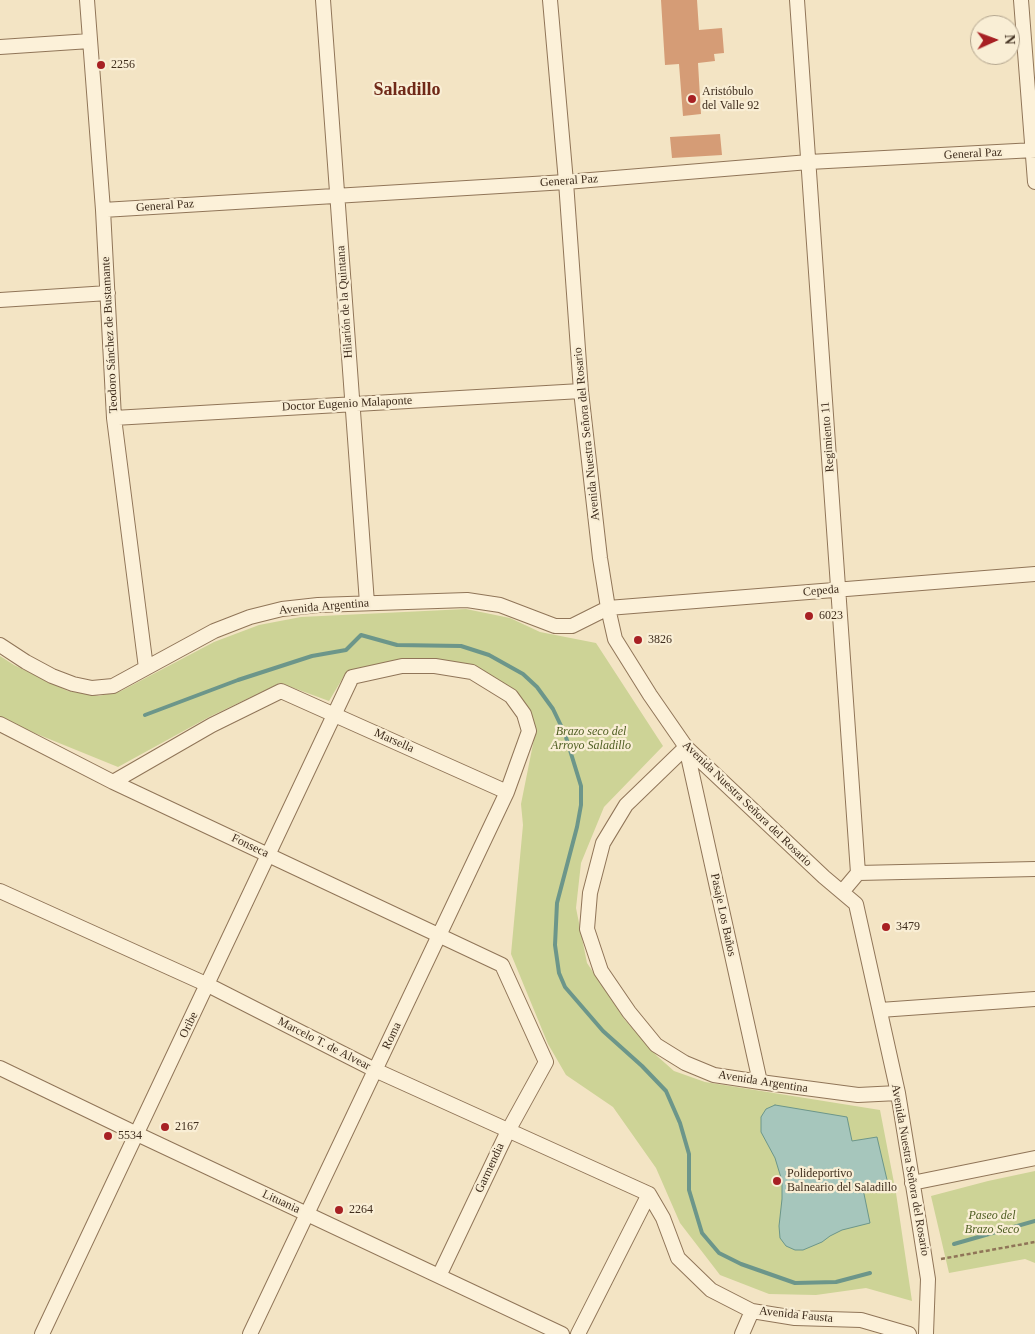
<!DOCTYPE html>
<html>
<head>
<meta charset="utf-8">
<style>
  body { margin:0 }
  #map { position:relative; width:1035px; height:1334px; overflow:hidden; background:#f3e4c4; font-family:"Times New Roman",serif }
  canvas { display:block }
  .north { position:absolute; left:970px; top:15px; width:50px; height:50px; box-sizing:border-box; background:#f9eed5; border:1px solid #afa18b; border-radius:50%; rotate:88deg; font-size:14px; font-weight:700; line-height:20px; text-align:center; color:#3f2d1d }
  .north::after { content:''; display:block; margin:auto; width:18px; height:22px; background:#a72023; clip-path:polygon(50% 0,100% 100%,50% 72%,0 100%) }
</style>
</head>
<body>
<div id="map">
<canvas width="1035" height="1334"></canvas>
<div class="north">N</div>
</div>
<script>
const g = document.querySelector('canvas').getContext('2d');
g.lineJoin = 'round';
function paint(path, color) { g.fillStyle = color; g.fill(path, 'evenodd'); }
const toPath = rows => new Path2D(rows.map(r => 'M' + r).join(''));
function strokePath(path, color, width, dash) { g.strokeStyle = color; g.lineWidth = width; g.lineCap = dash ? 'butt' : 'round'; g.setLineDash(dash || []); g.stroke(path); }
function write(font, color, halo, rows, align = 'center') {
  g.font = font + ' "Times New Roman",serif'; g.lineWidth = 4.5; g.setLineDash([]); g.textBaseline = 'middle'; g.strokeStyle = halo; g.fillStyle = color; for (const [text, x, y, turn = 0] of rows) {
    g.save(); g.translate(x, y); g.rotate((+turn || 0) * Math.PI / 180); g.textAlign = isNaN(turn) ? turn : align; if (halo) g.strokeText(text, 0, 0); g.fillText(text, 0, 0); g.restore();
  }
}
const green = toPath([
  [466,609,510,618,540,632,596,643,663,746,604,807,581,863,576,908,587,963,625,1020,657,1056,674,1071,705,1082,880,1110,896,1193,912,1301,866,1288,816,1295,769,1294,720,1275,680,1223,656,1168,613,1107,566,1075,548,1044,511,954,523,825,521,804,534,739,530,714,473,665,401,662,347,671,329,701,280,683,209,717,118,767,0,719,0,656,14,665,68,691,99,696,121,691,214,642,259,625,301,617],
  [1035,1171,1035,1263,1025,1259,949,1273,931,1196,988,1181]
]);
const water = toPath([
  [775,1105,847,1117,852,1141,877,1137,888,1184,863,1189,870,1223,842,1230,830,1236,822,1242,803,1250,795,1250,786,1246,780,1238,779,1226,782,1199,782,1181,775,1158,761,1132,761,1117,766,1109,775,1105]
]);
const stream = toPath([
  [145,715,238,680,312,656,346,650,361,635,397,645,461,646,489,655,523,674,537,687,553,709,565,734,581,786,581,805,577,827,557,903,555,945,559,973,565,987,603,1031,642,1066,666,1091,680,1123,689,1154,689,1190,702,1233,719,1253,741,1264,795,1283,836,1282,870,1273],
  [954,1244,1035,1221]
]);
const building = toPath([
  [661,0,697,0,699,30,722,28,724,53,714,54,715,61,698,63,701,114,683,116,679,64,665,65],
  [720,134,722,155,672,158,670,137]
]);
const path = toPath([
  [941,1259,1035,1242]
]);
const minor = toPath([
  [87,0,103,210,114,418,146,668],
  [323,0,367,603],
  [550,0,566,182,581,391,600,558,608,608,615,639,650,695,686,747,824,877,856,904,898,1093,919,1222,928,1279,926,1334],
  [797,0,858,873],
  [1021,0,1035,182],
  [0,47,90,41],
  [103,210,566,182,809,162,1035,150],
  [0,300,108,293],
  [114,418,581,391],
  [0,645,26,662,52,676,73,684,92,688,113,686,214,631,250,617,282,609,318,605,467,600,500,605,555,626,572,626,608,608,1035,574],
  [0,724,113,782,502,965,546,1062,508,1131,439,1276],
  [686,747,626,805,603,843,590,893,587,929,601,971,629,1012,656,1045,685,1063,714,1075,760,1082,858,1095,898,1093],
  [686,747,760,1082],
  [113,782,212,725,281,691,507,792],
  [0,891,208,985,375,1070,649,1194],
  [842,892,858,873,1035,869],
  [880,1010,1035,999],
  [0,1068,137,1134,562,1334],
  [912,1183,1035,1158],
  [649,1194,663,1218,678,1258,711,1290,752,1311,795,1318,861,1320,909,1334],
  [42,1334,352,677,402,666,435,666,472,672,511,696,524,714,529,731,507,792,250,1334],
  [578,1334,649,1194],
  [742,1334,752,1311]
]);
const markers = [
  [101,65,5,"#a72023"],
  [692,99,5,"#a72023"],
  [809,616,5,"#a72023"],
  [638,640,5,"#a72023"],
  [886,927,5,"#a72023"],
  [165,1127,5,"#a72023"],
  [108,1136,5,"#a72023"],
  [777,1181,5,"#a72023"],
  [339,1210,5,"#a72023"]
];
const poiNames = [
  ["2256",111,65],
  ["Aristóbulo",702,92],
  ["del Valle 92",702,106],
  ["6023",819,616],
  ["3826",648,640],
  ["3479",896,927],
  ["2167",175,1127],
  ["5534",118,1136],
  ["Polideportivo",787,1174],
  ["Balneario del Saladillo",787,1188],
  ["2264",349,1210]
];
const streetNames = [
  ["General Paz",973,154,-3],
  ["General Paz",569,181,-4],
  ["General Paz",165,206,-4],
  ["Hilarión de la Quintana",345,302,-94],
  ["Teodoro Sánchez de Bustamante",110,335,-93],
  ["Doctor Eugenio Malaponte",347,404,-3],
  ["Avenida Nuestra Señora del Rosario",587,434,-96],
  ["Regimiento 11",828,437,-94],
  ["Cepeda",821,591,-5],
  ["Avenida Argentina",324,607,-5],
  ["Marsella",394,741,24],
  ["Avenida Nuestra Señora del Rosario",747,804,44],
  ["Fonseca",250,846,25],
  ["Pasaje Los Baños",723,915,78],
  ["Oribe",189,1025,-64],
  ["Roma",392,1036,-65],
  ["Marcelo T. de Alvear",324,1044,27],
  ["Avenida Argentina",763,1082,9],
  ["Garmendia",490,1168,-65],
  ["Avenida Nuestra Señora del Rosario",910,1170,80],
  ["Lituania",281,1202,25],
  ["Avenida Fausta",796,1315,6]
];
const parkNames = [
  ["Brazo seco del",591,732],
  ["Arroyo Saladillo",591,746],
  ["Paseo del",992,1216],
  ["Brazo Seco",992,1230]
];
const districtNames = [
  ["Saladillo",407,90]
];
paint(green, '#cdd396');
paint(water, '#a6c6bc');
strokePath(water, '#6c968a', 1);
strokePath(stream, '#6c968a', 4);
paint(building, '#d59c76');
strokePath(minor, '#907558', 16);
strokePath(path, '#907558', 2.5, [4, 2.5]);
strokePath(minor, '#fcf1d9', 14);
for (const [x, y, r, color] of markers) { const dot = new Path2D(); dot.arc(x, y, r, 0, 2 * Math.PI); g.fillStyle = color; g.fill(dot); strokePath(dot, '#f9eed5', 2); }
write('12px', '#3f2d1d', '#f9eed5', poiNames, 'left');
write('12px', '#3f2d1d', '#f9eed5', streetNames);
write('italic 12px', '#4f5e22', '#f9eed5', parkNames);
write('bold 18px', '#702918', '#f9eed5', districtNames);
</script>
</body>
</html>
